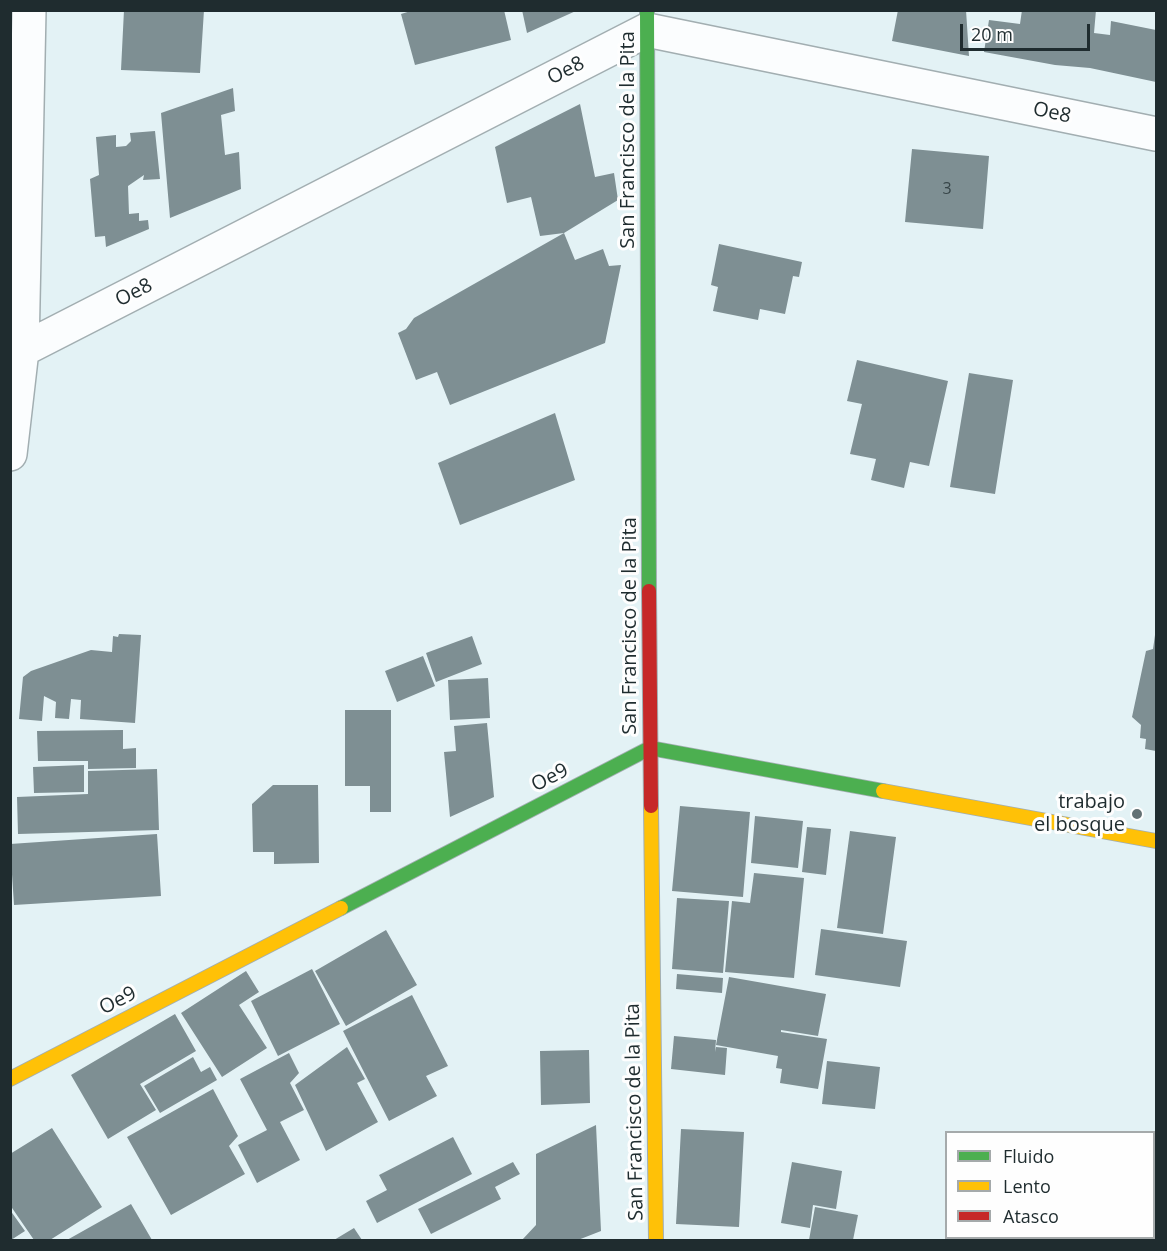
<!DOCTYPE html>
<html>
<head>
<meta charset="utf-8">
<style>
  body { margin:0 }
  #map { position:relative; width:1167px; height:1251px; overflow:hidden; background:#e3f2f5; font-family:"Open Sans",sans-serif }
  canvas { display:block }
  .frame { position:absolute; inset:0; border:12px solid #1f2c2f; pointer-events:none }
  .legend { position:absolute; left:945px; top:1131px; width:210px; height:108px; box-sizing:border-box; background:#fefefe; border:2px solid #a5aaab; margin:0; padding:8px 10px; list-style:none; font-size:18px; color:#1f2c2f }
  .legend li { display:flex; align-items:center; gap:12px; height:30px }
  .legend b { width:30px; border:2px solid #a5aaab }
  .scale { position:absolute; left:960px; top:24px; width:130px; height:27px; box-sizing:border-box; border:3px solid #1f2c2f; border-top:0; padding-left:8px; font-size:18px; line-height:21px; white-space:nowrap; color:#1f2c2f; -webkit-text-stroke:4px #fefefe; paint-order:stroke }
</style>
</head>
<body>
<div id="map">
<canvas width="1167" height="1251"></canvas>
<div class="frame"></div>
<ul class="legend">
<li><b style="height:8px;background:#4caf50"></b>Fluido</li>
<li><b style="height:8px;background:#ffc107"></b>Lento</li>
<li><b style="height:8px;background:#c62828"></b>Atasco</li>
</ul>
<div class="scale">20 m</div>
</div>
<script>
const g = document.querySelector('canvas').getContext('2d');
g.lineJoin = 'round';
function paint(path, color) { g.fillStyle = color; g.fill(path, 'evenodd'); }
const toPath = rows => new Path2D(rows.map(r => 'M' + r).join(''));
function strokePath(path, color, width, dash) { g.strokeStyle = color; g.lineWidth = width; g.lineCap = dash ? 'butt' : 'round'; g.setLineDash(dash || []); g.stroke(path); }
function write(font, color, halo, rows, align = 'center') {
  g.font = font + ' "Open Sans",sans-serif'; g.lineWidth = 6; g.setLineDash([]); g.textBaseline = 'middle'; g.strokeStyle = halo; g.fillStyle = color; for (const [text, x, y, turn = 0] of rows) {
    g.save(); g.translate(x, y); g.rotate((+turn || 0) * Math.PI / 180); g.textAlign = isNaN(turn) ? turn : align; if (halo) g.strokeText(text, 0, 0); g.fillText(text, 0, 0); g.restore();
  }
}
const building = toPath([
  [124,10,204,10,200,73,121,70],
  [414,10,504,10,511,40,415,65,401,14],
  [522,10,578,10,527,33],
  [898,10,966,10,969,56,892,41],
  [1022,10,1096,10,1094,33,1110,35,1111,21,1156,30,1156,82,1090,68,1055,65,984,52,989,20,1020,24],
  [233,88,235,111,221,115,225,155,239,152,241,189,170,218,161,113],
  [580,104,595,177,614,173,618,200,564,233,540,236,531,197,507,203,495,147],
  [155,131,160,179,143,180,144,175,128,186,129,214,139,213,139,221,148,220,149,229,106,247,105,236,95,237,90,179,99,175,96,137,116,135,116,147,126,146,131,141,130,133],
  [912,149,989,156,983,229,905,222],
  [564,233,575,260,603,249,609,266,621,265,605,343,450,405,437,372,416,380,398,333,406,329,414,318],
  [719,244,802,262,799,277,793,276,785,314,760,309,758,320,713,311,718,287,711,285],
  [857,360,948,381,929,466,910,462,904,488,871,480,876,459,850,454,862,404,847,401],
  [969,373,1013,380,995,494,950,487],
  [555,413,575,480,460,525,438,463],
  [119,634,141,635,135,723,80,719,81,700,71,699,69,719,55,718,56,702,44,696,42,721,19,719,23,677,31,671,91,650,112,652,113,636,118,637],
  [1155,635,1156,635,1156,751,1145,749,1146,739,1140,738,1141,725,1132,717,1146,651,1153,649],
  [472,636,482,664,436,682,426,653],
  [423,656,435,686,397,702,385,671],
  [488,678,490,718,450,720,448,680],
  [345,710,391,710,391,812,370,812,370,786,345,786],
  [487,723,494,797,450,817,444,752,456,751,454,726],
  [123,730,123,749,136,748,136,768,88,769,88,761,38,761,37,731],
  [84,765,84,792,34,793,33,767],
  [157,769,159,830,18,834,17,797,88,794,88,771],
  [273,785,318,785,319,863,274,864,274,852,253,852,252,804],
  [680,806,750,812,743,897,672,891],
  [755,816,803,821,798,868,751,863],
  [807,827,831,829,826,875,802,872],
  [850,831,896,837,883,934,837,928],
  [157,834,161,896,14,905,10,844],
  [754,873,804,878,794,978,725,972,732,901,750,903],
  [677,898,729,901,723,973,672,969],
  [821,929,907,941,900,987,815,975],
  [386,930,417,985,346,1026,315,971],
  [312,969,340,1024,278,1056,251,1001],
  [246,971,259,992,239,1005,267,1048,222,1077,181,1013],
  [677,974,723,978,722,993,676,989],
  [729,977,826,994,818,1036,781,1030,781,1032,827,1039,818,1089,780,1083,782,1069,776,1068,778,1056,716,1045],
  [412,995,448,1066,426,1076,437,1096,389,1121,343,1031],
  [175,1014,196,1051,140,1084,156,1110,108,1139,71,1075],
  [674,1036,716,1040,715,1052,716,1047,727,1048,725,1075,671,1069],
  [347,1047,365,1079,357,1083,378,1122,326,1151,295,1085],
  [589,1050,590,1103,541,1105,540,1051],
  [289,1053,299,1073,290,1083,304,1110,280,1122,300,1160,257,1183,238,1145,267,1130,240,1079],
  [193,1057,201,1072,210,1067,217,1080,160,1113,144,1086],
  [827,1061,880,1067,875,1109,822,1104],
  [213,1089,238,1136,229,1146,245,1174,171,1215,127,1137],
  [596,1125,601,1231,578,1240,522,1240,536,1225,536,1154],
  [52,1128,102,1207,50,1240,34,1240,10,1205,10,1154],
  [681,1129,744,1132,739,1227,676,1224],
  [453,1137,472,1174,377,1223,366,1201,387,1190,379,1175],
  [513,1162,520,1174,495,1187,501,1199,431,1234,418,1209],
  [792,1162,842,1171,836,1209,813,1205,810,1228,781,1223],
  [131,1204,152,1240,67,1240],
  [815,1207,858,1215,853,1240,809,1240],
  [10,1210,25,1231,11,1240,10,1240],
  [354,1228,362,1240,334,1240]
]);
const street = toPath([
  [22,350,647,30,1156,134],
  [10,454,22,350,29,10]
]);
const fast = toPath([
  [647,10,649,591],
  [341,908,650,748,883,791]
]);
const slow = toPath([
  [883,791,1156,841],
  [651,806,656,1240],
  [10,1079,341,908]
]);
const jam = toPath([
  [649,591,651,806]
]);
const markers = [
  [1137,814,6,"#647174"]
];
const numberNames = [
  ["3",947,189]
];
const streetNames = [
  ["Oe8",566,71,-27],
  ["Oe8",1052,113,12],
  ["San Francisco de la Pita",628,140,-90],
  ["Oe8",134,293,-27],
  ["San Francisco de la Pita",630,626,-90],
  ["Oe9",550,778,-27],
  ["Oe9",118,1001,-27],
  ["San Francisco de la Pita",635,1112,-91]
];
const poiNames = [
  ["trabajo",1125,802],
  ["el bosque",1125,825]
];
paint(building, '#7e8f93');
strokePath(street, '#a2aeb1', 36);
strokePath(fast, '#a2aeb1', 16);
strokePath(slow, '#a2aeb1', 16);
strokePath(jam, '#a2aeb1', 16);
strokePath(street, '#fbfdfe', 33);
strokePath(fast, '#4caf50', 14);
strokePath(slow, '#ffc107', 14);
strokePath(jam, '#c62828', 14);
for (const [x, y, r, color] of markers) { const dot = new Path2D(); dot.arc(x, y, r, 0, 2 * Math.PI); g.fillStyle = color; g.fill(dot); strokePath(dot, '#fefefe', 2); }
write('16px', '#374548', null, numberNames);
write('20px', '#1f2c2f', '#fefefe', streetNames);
write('20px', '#1f2c2f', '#fefefe', poiNames, 'right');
</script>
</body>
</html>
